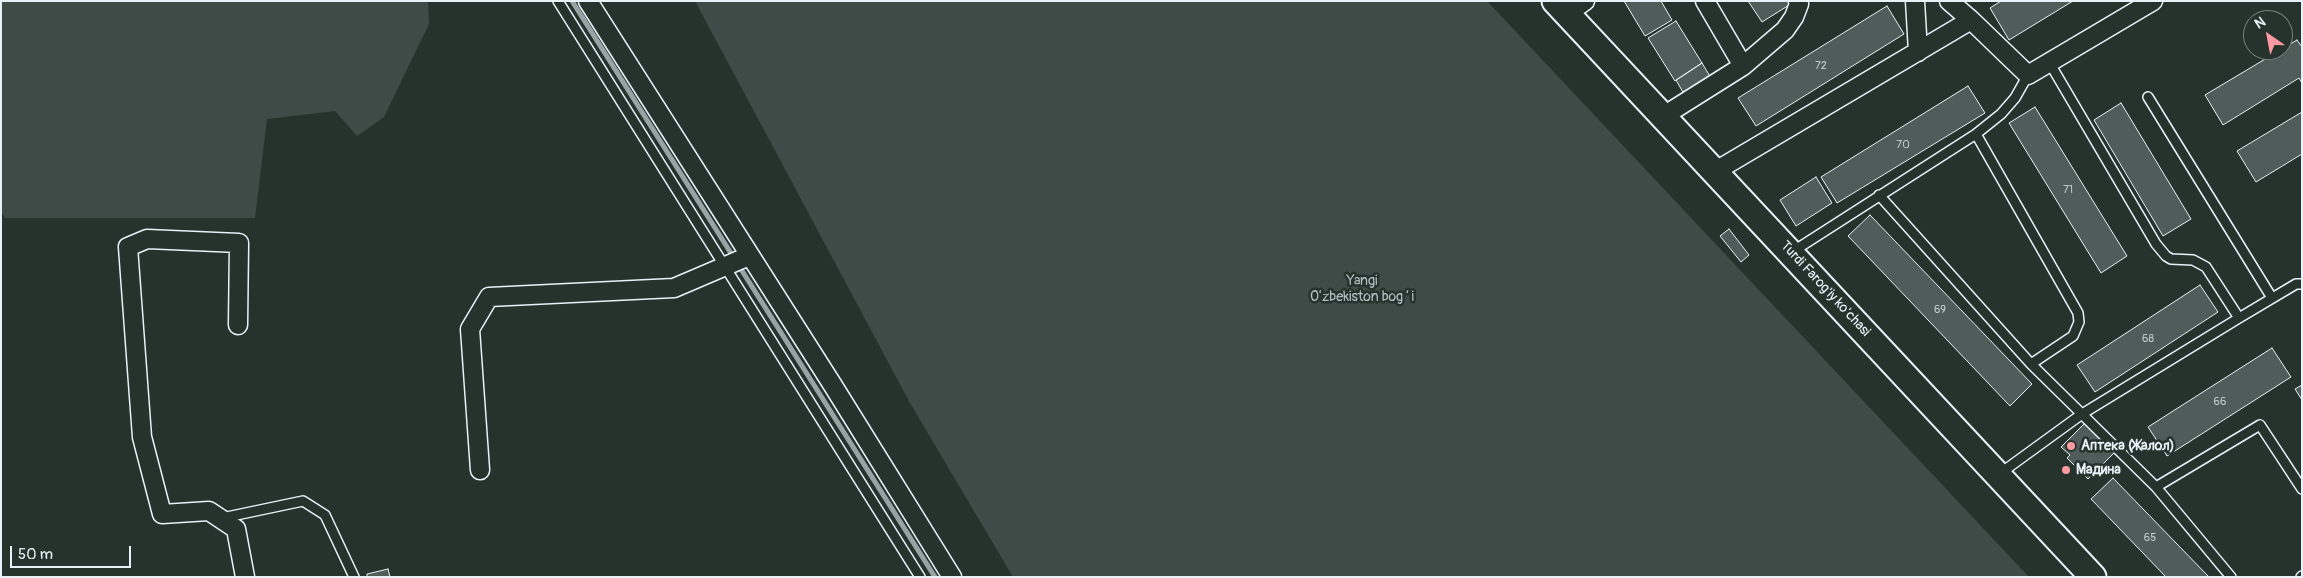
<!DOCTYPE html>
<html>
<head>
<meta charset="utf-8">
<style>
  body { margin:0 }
  #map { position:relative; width:2303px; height:578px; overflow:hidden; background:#26332d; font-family:Pangolin,sans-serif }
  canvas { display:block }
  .frame { position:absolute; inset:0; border:2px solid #e8f1f8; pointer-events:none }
  .north { position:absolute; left:2243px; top:10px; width:50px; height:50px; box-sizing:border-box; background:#26332d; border:1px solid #747f7e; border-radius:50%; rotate:327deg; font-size:14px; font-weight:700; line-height:20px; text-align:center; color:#e8f1f8 }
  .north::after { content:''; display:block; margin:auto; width:18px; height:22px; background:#ff9aa2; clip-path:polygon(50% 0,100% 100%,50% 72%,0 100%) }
  .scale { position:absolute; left:10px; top:546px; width:121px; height:22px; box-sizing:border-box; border:2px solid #e8f1f8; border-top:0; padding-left:6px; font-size:15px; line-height:18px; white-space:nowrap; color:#e8f1f8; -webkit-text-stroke:4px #26332d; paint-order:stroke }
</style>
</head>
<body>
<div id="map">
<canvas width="2303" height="578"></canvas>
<div class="frame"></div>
<div class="north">N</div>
<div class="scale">50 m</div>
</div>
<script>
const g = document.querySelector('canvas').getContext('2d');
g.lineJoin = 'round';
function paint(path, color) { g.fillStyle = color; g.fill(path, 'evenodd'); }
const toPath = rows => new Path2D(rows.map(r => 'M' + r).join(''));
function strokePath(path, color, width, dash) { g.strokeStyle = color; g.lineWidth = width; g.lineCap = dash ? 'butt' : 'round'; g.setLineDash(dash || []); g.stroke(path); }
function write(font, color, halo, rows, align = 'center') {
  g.font = font + ' Pangolin,sans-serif'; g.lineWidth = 5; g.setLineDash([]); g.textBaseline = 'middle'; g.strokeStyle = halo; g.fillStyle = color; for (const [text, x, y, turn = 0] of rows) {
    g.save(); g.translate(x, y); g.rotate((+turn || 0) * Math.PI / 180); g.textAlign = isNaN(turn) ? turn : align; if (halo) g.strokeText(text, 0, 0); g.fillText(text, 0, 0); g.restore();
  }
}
const green = toPath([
  [1,1,428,1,429,24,384,117,357,136,335,111,267,119,255,218,5,218,1,211],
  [695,1,1487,1,2029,577,1013,577,910,403]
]);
const stream = toPath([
  [572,1,935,577]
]);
const building = toPath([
  [1624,1,1661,1,1672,20,1645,36,1624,1],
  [1748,1,1793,1,1794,2,1762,22,1748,1],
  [2001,1,2073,1,2009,40,1990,8,2001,1],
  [1887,6,1904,34,1756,126,1738,98,1887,6],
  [1676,21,1702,63,1675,81,1648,38,1676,21],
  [2297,40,2302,47,2302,83,2299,78,2223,125,2205,95,2297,40],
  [1702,63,1711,78,1684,94,1676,80,1702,63],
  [1968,86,1985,113,1837,203,1821,177,1968,86],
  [2121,103,2191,219,2163,236,2094,120,2121,103],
  [2035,107,2127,256,2101,273,2009,123,2035,107],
  [2302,112,2302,154,2256,182,2237,151,2302,112],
  [1816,177,1832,203,1796,226,1780,200,1816,177],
  [1870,215,2032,384,2010,406,1848,236,1870,215],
  [1729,229,1749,255,1741,262,1720,236,1729,229],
  [2200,285,2218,312,2095,392,2077,365,2200,285],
  [2272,348,2291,377,2167,456,2148,427,2272,348],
  [2302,385,2302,400,2295,389,2302,385],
  [2087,421,2116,451,2088,479,2067,458,2070,455,2061,447,2087,421],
  [2113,478,2209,577,2166,577,2091,499,2113,478],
  [388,569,390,577,367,577,367,574,388,569]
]);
const lane = toPath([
  [558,1,920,577],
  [2049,62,2156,244,2166,256,2171,259,2193,260,2206,267,2239,318],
  [2148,97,2272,298],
  [1976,134,2001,114,2015,98,2028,75],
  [1879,195,2031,364,2156,487,2231,577],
  [1792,252,1976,134,2078,313,2079,322,2073,336,2031,364],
  [1998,475,2082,414,2239,318,2296,284,2302,284],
  [2156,487,2260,425,2302,489],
  [222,518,303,501,325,515,354,577],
  [2301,577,2302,576]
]);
const street = toPath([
  [588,1,832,384,952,577],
  [1705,1,1743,66],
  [1915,1,1918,52],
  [1949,1,1971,20],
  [1567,14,1585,1],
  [1662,117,1743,66,1785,30,1794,17,1799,4,1798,1],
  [1714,172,1971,20,2028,75,2153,1],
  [238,325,239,243,147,239,128,247,142,437,162,514,209,511,236,529,245,577],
  [480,470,470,329,489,297,674,288,749,256]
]);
const secondary = toPath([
  [1555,1,2093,577]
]);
const markers = [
  [2071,446,5,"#ff9aa2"],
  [2066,470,5,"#ff9aa2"]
];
const numberNames = [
  ["72",1821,66],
  ["70",1903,145],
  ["71",2068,190],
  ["69",1940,310],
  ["68",2148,339],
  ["66",2220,402],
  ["65",2150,538]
];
const parkNames = [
  ["Yangi",1362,281],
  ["Oʻzbekiston bogʻi",1362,297]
];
const streetNames = [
  ["Turdi Farog'iy ko'chasi",1825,289,47]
];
const poiNames = [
  ["Аптека (Жалол)",2081,446],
  ["Мадина",2076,470]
];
paint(green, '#3e4b47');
strokePath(stream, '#98a3a5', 5);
paint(building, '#505c59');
strokePath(building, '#e8f1f8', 1);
strokePath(lane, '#e8f1f8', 12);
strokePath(street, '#e8f1f8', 21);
strokePath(secondary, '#e8f1f8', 29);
strokePath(lane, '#26332d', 9);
strokePath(street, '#26332d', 18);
strokePath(secondary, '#26332d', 25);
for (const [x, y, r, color] of markers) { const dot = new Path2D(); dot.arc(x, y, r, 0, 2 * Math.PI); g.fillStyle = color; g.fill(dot); strokePath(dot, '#26332d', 2); }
write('11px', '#c2ccd0', null, numberNames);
write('14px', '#b5bfc3', '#26332d', parkNames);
write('14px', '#e8f1f8', '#26332d', streetNames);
write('bold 14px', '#e8f1f8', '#26332d', poiNames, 'left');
</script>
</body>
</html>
